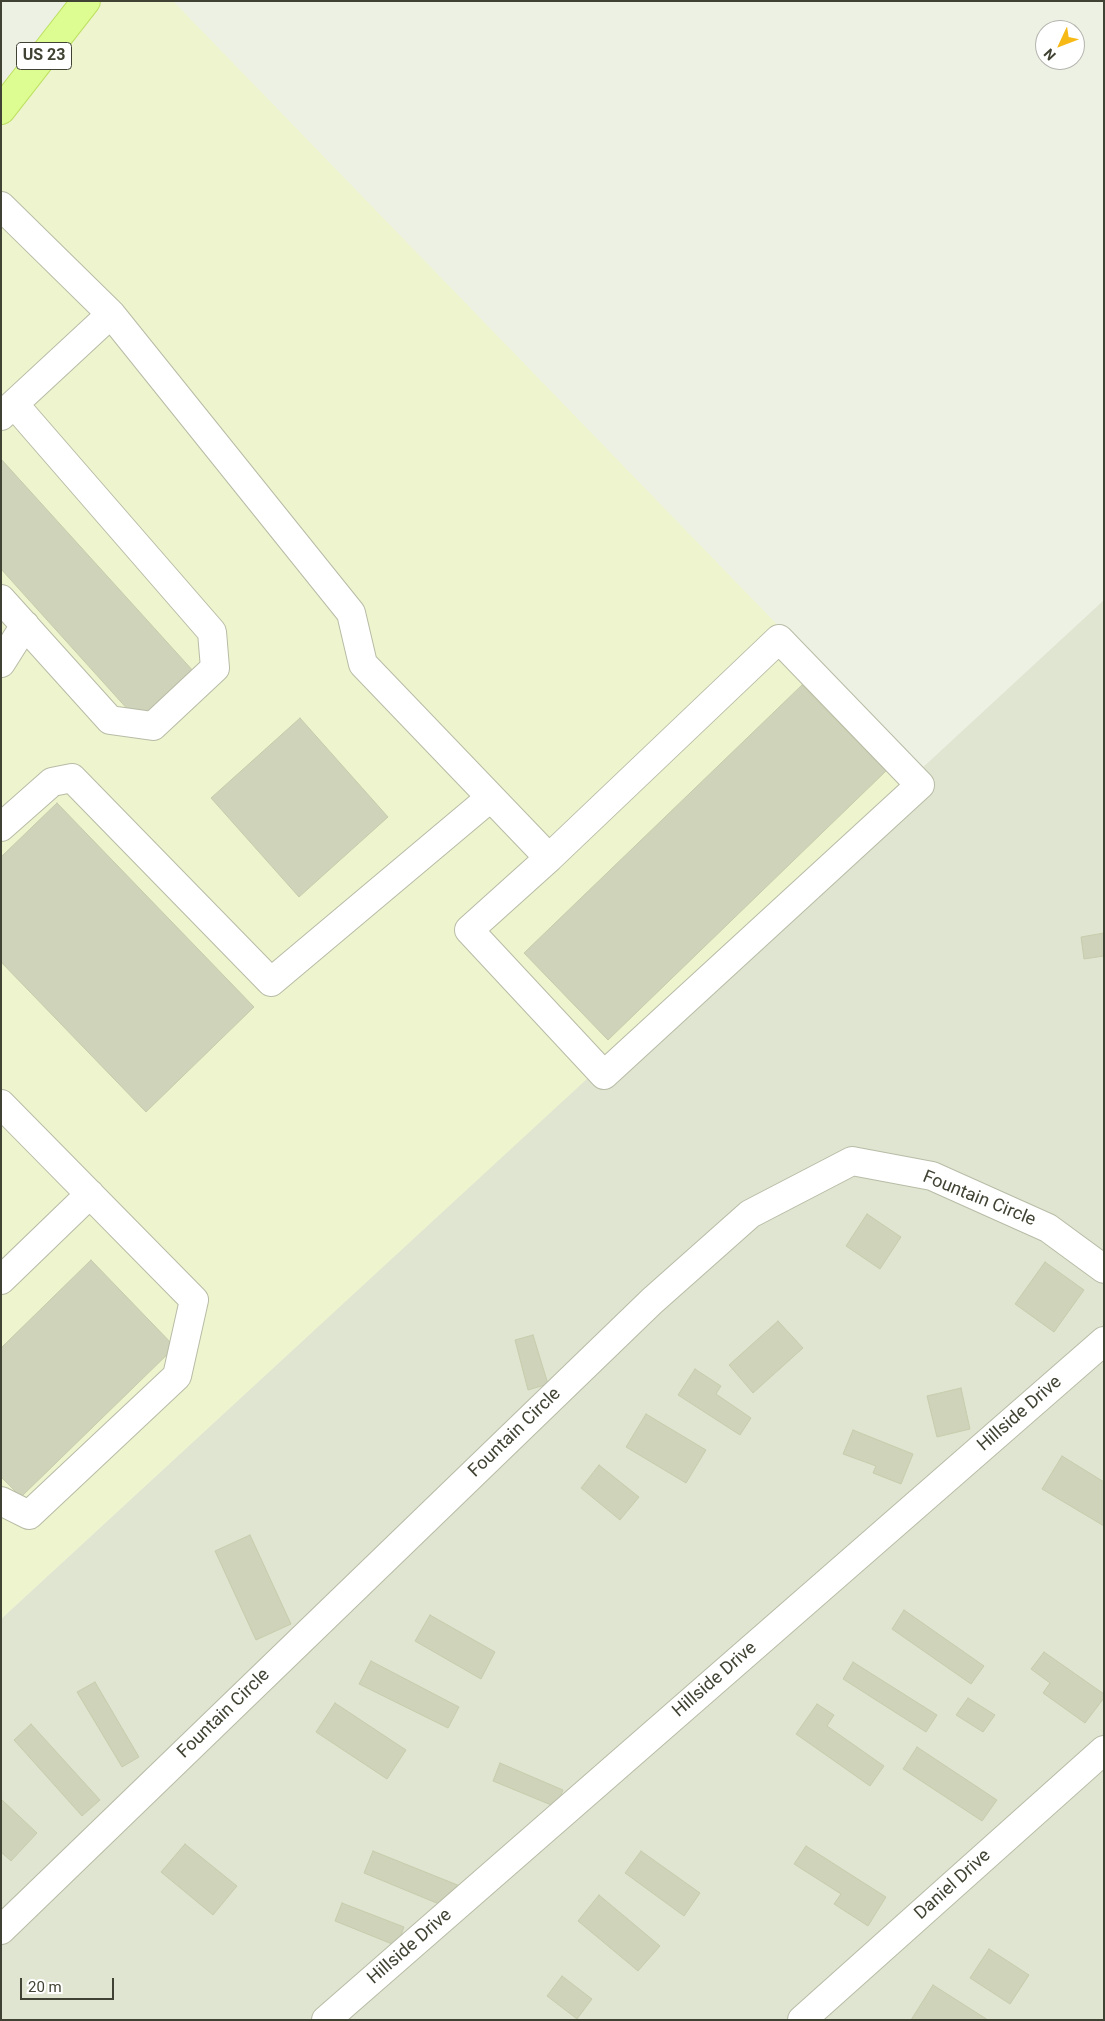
<!DOCTYPE html>
<html>
<head>
<meta charset="utf-8">
<style>
  body { margin:0 }
  #map { position:relative; width:1105px; height:2021px; overflow:hidden; background:#edf1e3; font-family:Roboto,sans-serif }
  canvas { display:block }
  .frame { position:absolute; inset:0; border:2px solid #404333; pointer-events:none }
  .north { position:absolute; left:1035px; top:20px; width:50px; height:50px; box-sizing:border-box; background:#fff; border:1px solid #b3b4ad; border-radius:50%; rotate:227deg; font-size:14px; font-weight:700; line-height:20px; text-align:center; color:#404333 }
  .north::after { content:''; display:block; margin:auto; width:18px; height:22px; background:#f6b915; clip-path:polygon(50% 0,100% 100%,50% 72%,0 100%) }
  .scale { position:absolute; left:20px; top:1978px; width:94px; height:22px; box-sizing:border-box; border:2px solid #404333; border-top:0; padding-left:6px; font-size:15px; line-height:18px; white-space:nowrap; color:#404333; -webkit-text-stroke:4px #fff; paint-order:stroke }
</style>
</head>
<body>
<div id="map">
<canvas width="1105" height="2021"></canvas>
<div class="frame"></div>
<div class="north">N</div>
<div class="scale">20 m</div>
</div>
<script>
const g = document.querySelector('canvas').getContext('2d');
g.lineJoin = 'round';
function paint(path, color) { g.fillStyle = color; g.fill(path, 'evenodd'); }
const toPath = rows => new Path2D(rows.map(r => 'M' + r).join(''));
function strokePath(path, color, width, dash) { g.strokeStyle = color; g.lineWidth = width; g.lineCap = dash ? 'butt' : 'round'; g.setLineDash(dash || []); g.stroke(path); }
function write(font, color, halo, rows, align = 'center') {
  g.font = font + ' Roboto,sans-serif'; g.lineWidth = 5; g.setLineDash([]); g.textBaseline = 'middle'; g.strokeStyle = halo; g.fillStyle = color; for (const [text, x, y, turn = 0] of rows) {
    g.save(); g.translate(x, y); g.rotate((+turn || 0) * Math.PI / 180); g.textAlign = isNaN(turn) ? turn : align; if (halo) g.strokeText(text, 0, 0); g.fillText(text, 0, 0); g.restore();
  }
}
const residential = toPath([
  [1104,600,1104,2020,1,2020,1,1619]
]);
const commercial = toPath([
  [87,1,173,1,920,772,1,1619,1,116]
]);
const building = toPath([
  [1,459,195,673,140,723,1,569,1,459],
  [802,685,886,771,608,1040,524,953,802,685],
  [300,718,388,817,299,897,211,798,300,718],
  [57,803,254,1007,146,1112,1,962,1,857,57,803],
  [1104,933,1104,956,1084,959,1081,937,1104,933],
  [867,1214,901,1237,880,1269,846,1246,867,1214],
  [91,1260,175,1347,21,1497,1,1477,1,1348,91,1260],
  [1045,1262,1084,1290,1054,1332,1015,1304,1045,1262],
  [778,1321,803,1348,753,1393,729,1365,778,1321],
  [533,1335,548,1384,528,1390,515,1340,533,1335],
  [695,1369,721,1386,716,1394,751,1418,740,1435,678,1395,695,1369],
  [961,1388,970,1429,937,1437,927,1396,961,1388],
  [646,1414,706,1450,686,1483,626,1447,646,1414],
  [853,1430,913,1454,901,1484,873,1473,876,1466,843,1454,853,1430],
  [1062,1456,1104,1482,1104,1526,1042,1489,1062,1456],
  [599,1465,639,1497,620,1520,581,1488,599,1465],
  [250,1535,291,1624,256,1640,215,1551,250,1535],
  [904,1610,984,1666,971,1684,892,1629,904,1610],
  [430,1615,495,1652,481,1679,415,1641,430,1615],
  [1044,1652,1104,1694,1104,1698,1085,1723,1043,1693,1050,1683,1031,1669,1044,1652],
  [371,1661,459,1707,448,1728,359,1684,371,1661],
  [853,1662,937,1715,926,1732,843,1679,853,1662],
  [95,1682,139,1757,122,1767,77,1692,95,1682],
  [968,1698,995,1715,983,1732,956,1715,968,1698],
  [335,1703,406,1750,387,1779,316,1732,335,1703],
  [817,1704,834,1715,827,1726,884,1766,870,1786,796,1734,817,1704],
  [31,1724,100,1800,82,1816,14,1740,31,1724],
  [917,1747,997,1800,982,1821,903,1769,917,1747],
  [500,1763,563,1790,556,1807,493,1781,500,1763],
  [1,1799,37,1833,11,1861,1,1852,1,1799],
  [185,1844,237,1886,213,1915,161,1872,185,1844],
  [806,1846,886,1897,868,1926,834,1904,841,1894,794,1864,806,1846],
  [373,1851,460,1886,451,1909,364,1873,373,1851],
  [641,1851,700,1893,684,1916,625,1873,641,1851],
  [599,1895,660,1946,638,1971,578,1921,599,1895],
  [342,1903,404,1927,397,1946,335,1921,342,1903],
  [989,1949,1029,1975,1010,2004,970,1978,989,1949],
  [562,1976,592,1999,577,2019,547,1996,562,1976],
  [933,1985,988,2020,911,2020,933,1985]
]);
const minor = toPath([
  [1,206,111,314,351,613,363,664,549,858,779,639,920,785,604,1075,469,930,549,858],
  [1,416,111,314],
  [1,599,110,720,153,726,215,668,212,632,14,404],
  [1,663,25,625],
  [1,827,52,782,72,778,271,982,490,798],
  [1,1104,194,1300,177,1376,29,1515,1,1501],
  [1,1280,90,1194],
  [1,1930,652,1301,750,1214,852,1161,932,1176,1048,1228,1104,1269],
  [326,2020,1104,1341],
  [802,2020,1104,1750]
]);
const major = toPath([
  [1,110,86,1]
]);
const shields = [
  [44,56,55]
];
const shieldNames = [
  ["US 23",44,56]
];
const streetNames = [
  ["Fountain Circle",979,1199,22],
  ["Hillside Drive",1020,1414,-41],
  ["Fountain Circle",515,1433,-44],
  ["Hillside Drive",715,1680,-41],
  ["Fountain Circle",224,1714,-44],
  ["Daniel Drive",953,1885,-42],
  ["Hillside Drive",410,1947,-41]
];
paint(residential, '#e0e5d1');
paint(commercial, '#eef4ce');
paint(building, '#ced3b9');
strokePath(building, '#c7cdac', 1);
strokePath(minor, '#b7bca6', 30);
strokePath(major, '#bde162', 30);
strokePath(minor, '#fff', 28);
strokePath(major, '#ddfc91', 28);
for (const [x, y, w] of shields) { const box = new Path2D(); box.roundRect(x - w / 2, y - 13.5, w, 27, 4); g.fillStyle = '#fff'; g.fill(box); strokePath(box, '#404333', 1); }
write('bold 16px', '#404333', null, shieldNames);
write('18px', '#404333', '#fff', streetNames);
</script>
</body>
</html>
